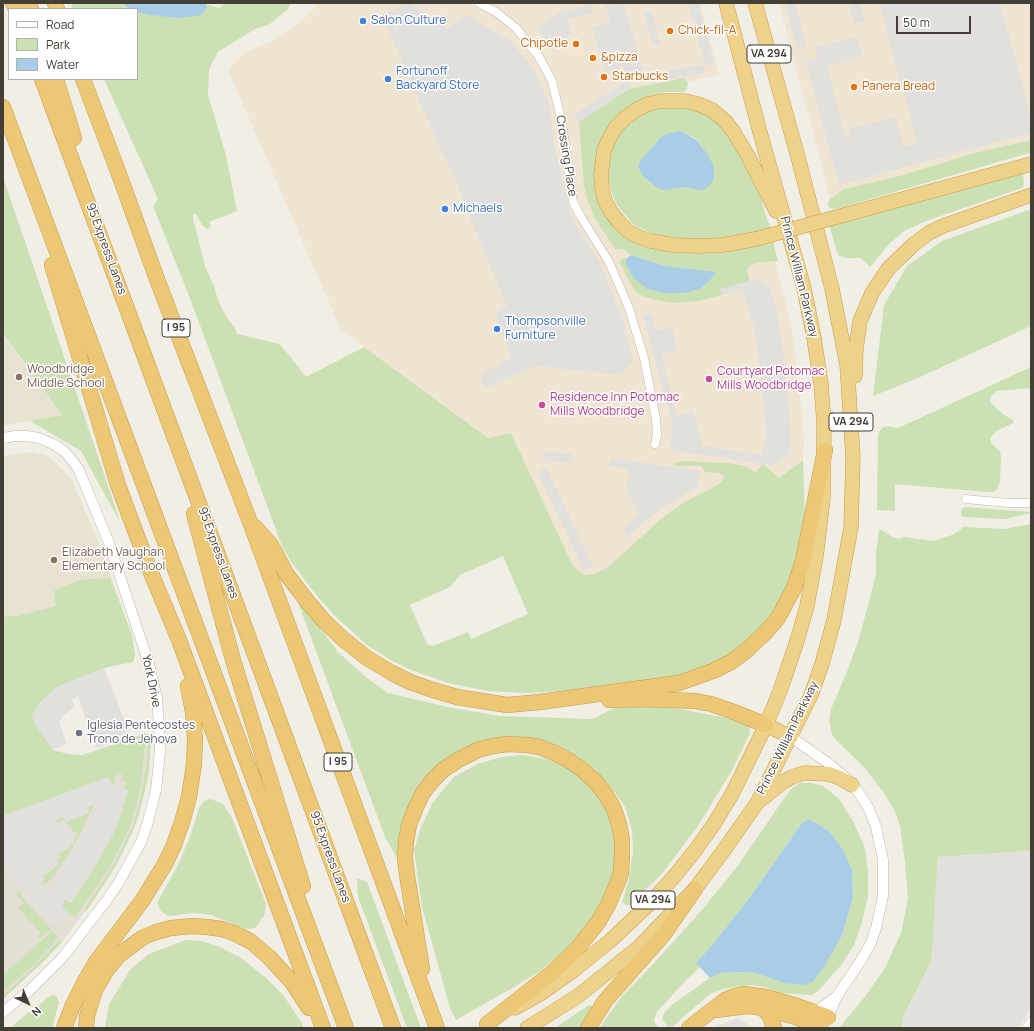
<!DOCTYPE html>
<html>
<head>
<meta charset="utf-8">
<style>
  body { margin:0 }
  #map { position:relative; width:1034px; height:1031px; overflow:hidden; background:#f1eee6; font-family:Manrope,sans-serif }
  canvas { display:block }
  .frame { position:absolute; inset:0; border:4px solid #433e36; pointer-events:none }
  .legend { position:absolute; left:8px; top:8px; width:130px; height:72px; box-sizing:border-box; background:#fff; border:1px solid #b4b2af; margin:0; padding:5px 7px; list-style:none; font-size:12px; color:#433e36 }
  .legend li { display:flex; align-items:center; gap:8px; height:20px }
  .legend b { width:20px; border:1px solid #b4b2af }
  .north { position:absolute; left:8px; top:983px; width:40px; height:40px; -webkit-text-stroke:3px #fff; paint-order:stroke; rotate:136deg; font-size:11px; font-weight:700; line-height:16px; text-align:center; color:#433e36 }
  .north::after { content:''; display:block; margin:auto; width:14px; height:18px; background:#433e36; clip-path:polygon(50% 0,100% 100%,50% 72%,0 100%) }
  .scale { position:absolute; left:896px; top:16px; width:75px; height:18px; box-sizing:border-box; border:2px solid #433e36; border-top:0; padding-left:5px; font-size:12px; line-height:14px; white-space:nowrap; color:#433e36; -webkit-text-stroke:3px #fff; paint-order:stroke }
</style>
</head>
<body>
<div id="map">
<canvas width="1034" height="1031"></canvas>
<div class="frame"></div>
<ul class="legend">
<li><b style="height:5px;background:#fff"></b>Road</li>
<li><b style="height:11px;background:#cbe0b3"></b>Park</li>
<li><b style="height:11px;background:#a9cce7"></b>Water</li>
</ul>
<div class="north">N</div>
<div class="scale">50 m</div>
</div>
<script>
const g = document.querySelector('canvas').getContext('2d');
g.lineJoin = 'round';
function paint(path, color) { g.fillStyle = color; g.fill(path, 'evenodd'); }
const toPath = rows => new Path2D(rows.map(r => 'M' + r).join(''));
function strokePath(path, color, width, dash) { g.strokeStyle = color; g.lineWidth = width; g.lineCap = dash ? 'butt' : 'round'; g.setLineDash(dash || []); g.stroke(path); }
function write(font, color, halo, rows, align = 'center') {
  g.font = font + ' Manrope,sans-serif'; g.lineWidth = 3; g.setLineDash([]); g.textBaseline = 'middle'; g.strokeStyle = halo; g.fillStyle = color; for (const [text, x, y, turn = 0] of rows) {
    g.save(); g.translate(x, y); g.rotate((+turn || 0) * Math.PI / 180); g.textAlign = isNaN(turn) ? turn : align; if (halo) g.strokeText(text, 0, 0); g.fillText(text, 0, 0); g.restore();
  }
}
const residential = toPath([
  [149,733,151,739,149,772,142,804,133,832,118,862,87,909,62,942,43,962,3,999,3,782]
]);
const commercial = toPath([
  [317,3,700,3,719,75,660,88,626,101,586,180,659,254,773,254,791,322,799,382,804,441,803,460,779,478,753,474,723,483,686,501,649,530,591,583,573,566,511,433,488,438,341,330,228,70,245,52,272,41,296,25,316,7],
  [779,3,1031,3,1031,143,831,202]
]);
const education = toPath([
  [3,333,6,338,62,416,3,425],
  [32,452,47,456,55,462,72,480,98,541,132,635,3,683,3,456]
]);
const green = toPath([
  [73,3,200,3,219,8,225,3,291,3,287,10,270,24,255,29,218,52,209,69,208,95,226,155,237,211,209,222,211,225,210,228,207,229,202,225,196,214,193,215,193,218,205,266,214,286,218,300,227,318,235,328,237,334,279,344,289,355,306,377,364,347,488,438,511,433,573,566,580,572,586,575,594,574,607,568,661,519,686,501,718,485,724,478,723,476,719,473,705,472,702,466,677,466,674,465,675,463,683,461,729,463,745,466,755,472,763,464,779,478,803,460,805,524,800,558,769,624,721,661,673,677,561,691,526,693,487,691,448,683,411,670,389,659,367,645,336,617,318,597,292,563,282,546,191,301,153,206,158,199,104,79,137,79,137,9,73,9,71,6],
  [503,556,528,614,471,639,468,632,433,646,427,644,410,605,450,587,460,575],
  [684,78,688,83,687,89,683,92,667,92,651,95,639,100,624,111,600,149,611,218,689,252,714,253,729,251,773,241,778,261,760,262,750,265,747,270,750,281,720,289,722,295,698,301,674,303,651,299,638,294,634,290,620,263,622,258,626,259,626,264,686,293,700,288,713,277,716,272,665,266,631,255,623,249,615,249,594,217,587,199,584,185,579,122,629,89],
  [682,105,705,112,726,128,756,180,765,213,771,229,735,238,707,240,682,239,657,235,642,229,633,224,616,204,607,178,611,148,623,129,642,114,654,108],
  [666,134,691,136,697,139,703,147,692,189,685,187,656,187,644,177,653,145],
  [1031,140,1031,152,1029,153,843,207,834,209,830,208,828,205,829,200,844,189,896,177,975,153],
  [1023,173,1024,184,1022,188,926,221,906,230,889,244,870,267,861,258,845,258,838,255,829,225],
  [3,177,121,524,81,451,30,421,62,415,3,333],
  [1031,209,1031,326,918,378,873,396,884,305,907,266,942,241],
  [1031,367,1031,388,996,391,990,398,990,402,1004,415,1013,420,1013,423,995,432,990,439,992,444,999,450,1001,456,1000,481,997,489,994,492,988,492,895,484,895,511,877,510,878,436,879,432,882,428,887,426,898,428],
  [964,507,1031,512,1031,513,1005,519,963,517,961,515,961,511],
  [1031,524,1031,851,938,857,932,955,930,964,906,1011,903,1018,902,1028,839,1028,864,998,885,968,901,933,908,899,905,863,900,826,895,812,886,796,865,768,835,739,832,734,829,721,831,709,846,674,858,642,867,609,876,574,876,554,879,530,882,530,892,537,899,539,904,537,933,541,952,535,959,531,963,527,1004,529],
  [110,578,132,635,135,655,133,662,104,668,57,687,41,702,32,715,53,750,68,754,83,755,146,733,141,785,136,806,129,829,109,868,76,916,72,915,64,909,62,904,65,899,71,903,102,855,116,828,124,804,128,790,124,789,126,782,121,780,123,775,117,773,113,786,112,785,108,777,3,816,3,617,18,616,56,606,54,591,79,580],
  [296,597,339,653,367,678,388,693,452,708,500,716,593,719,614,708,659,706,680,709,742,721,749,726,750,733,731,772,698,826,661,875,628,906,622,902,628,883,633,854,632,830,625,807,613,790,594,768,576,755,557,745,531,738,514,737,448,759,399,857,396,857,385,837],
  [150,735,151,739,149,772,138,818,118,862,104,885,86,911,84,910,116,861,133,825,139,805,144,780,147,760,148,736],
  [523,755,557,761,590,783,602,800,612,822,616,846,615,875,589,925,564,951,540,971,516,986,456,1020,450,1008,422,907,414,850,421,827,433,802,454,777,478,764,501,757],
  [800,783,812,783,823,786,839,799,853,821,865,848,868,872,868,896,861,926,854,945,842,964,819,990,812,995,781,993,765,987,750,985,735,987,723,989,710,994,673,1026,668,1027,662,1019,664,1013,673,1004,710,978,720,973,738,972,755,973,784,983,842,935,853,898,852,870,829,831,809,819,802,823,747,901,713,944,696,963,700,967,685,981,657,1012,654,1019,655,1023,659,1028,599,1028,623,995,644,974,701,911,737,867,785,797,792,788],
  [211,799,223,804,232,818,266,904,264,916,255,928,246,929,211,915,195,913,168,916,161,911,157,903,178,865,191,834,199,808,204,801],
  [94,804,81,832,71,850,56,873,46,884,42,885,41,884,43,876,58,864,57,861,61,857,58,854,63,850,66,850,74,842,73,839,77,835,63,820,59,823,56,822,56,820,64,817,66,821,89,813,88,807],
  [357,878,367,882,421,1028,407,1028,358,897],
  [21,891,21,896,51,929,39,939,37,937,41,933,18,908,24,903,16,895],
  [52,931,58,938,31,967,3,992,3,975],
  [60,940,62,942,43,962,3,999,3,995,29,972],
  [186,940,202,941,220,947,241,958,265,977,284,996,301,1022,304,1028,105,1028,109,1004,130,970,149,954],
  [53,995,57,997,59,1003,52,1028,10,1028,30,1011,31,1013,48,997],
  [589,1005,595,1007,582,1028,555,1028]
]);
const parking = toPath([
  [409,3,447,28,466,15,511,41,536,73,549,105,557,159,571,216,600,263,614,298,623,322,633,361,621,375,537,366,485,388,479,374,512,358,494,312,507,306,474,228,453,172,442,153,382,15],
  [605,3,613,3,615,6,624,4,644,74,628,78,624,67,605,72,592,27,610,22],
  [688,3,698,3,714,62,705,65],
  [785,3,795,3,806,46,797,49],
  [849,3,861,3,865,21,854,24],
  [879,3,1000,3,1031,118,1031,133,839,185,806,62,818,58,815,48,857,37,862,56,827,66,846,138,851,137,849,128,895,117,904,147,917,143],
  [591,4,592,13,567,20,573,33,550,47,537,28,561,12],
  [643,11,652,12,661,46,653,45],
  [703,65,705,73,658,81,657,72],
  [626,82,630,84,629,89,579,122,574,115],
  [757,279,769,285,778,316,788,391,791,448,787,456,778,463,770,465,669,450,673,426,643,315,651,313,655,331,672,327,677,350,662,354,677,416,693,412,703,446,762,455,766,436,764,402,755,332,743,290,722,295,720,289],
  [543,451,572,454,571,463,543,460],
  [610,458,700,471,698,488,685,494,665,506,646,520,627,538,623,529,639,515,626,488,629,469,609,466],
  [546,467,593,567,584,571,537,471],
  [104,668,129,732,120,736,108,744,96,748,78,696,72,700,75,706,63,716,59,722,67,744,53,750,36,727,32,715,41,702,57,687],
  [108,777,112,785,128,790,116,828,102,855,80,890,70,903,65,899,63,902,62,907,67,912,51,926,26,896,30,891,28,889,21,888,11,876,12,870,10,868,4,872,3,872,3,816],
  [98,803,101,804,102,808,100,810,94,809,82,836,52,883,56,886,56,889,52,892,48,891,41,884,45,879,43,876,48,872,51,871,59,864,57,861,61,857,58,854,63,850,66,850,74,843,73,840,77,835,63,820,59,823,56,822,57,818,63,815,66,822,89,813,88,806],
  [1031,851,1031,1008,1018,1028,902,1028,903,1018,906,1011,930,964,932,955,938,857],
  [738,1018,754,1028,712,1028]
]);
const water = toPath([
  [123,3,206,3,207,8,201,15,179,18,151,15,140,13,137,12,137,9,129,9],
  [680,131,697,140,708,155,713,165,714,172,714,179,709,186,703,190,692,189,685,187,663,190,656,187,644,177,638,167,641,160,661,137,666,134],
  [631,255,665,266,716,272,713,277,701,288,686,293,663,293,646,288,634,278,626,264,626,259],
  [809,819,829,831,843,850,852,870,853,898,842,935,825,965,813,982,804,985,784,983,755,973,738,972,720,973,710,978,696,963,713,944,747,901,802,823]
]);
const minor = toPath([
  [479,3,496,12,516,28,539,57,552,81,562,123,573,202,581,217,609,262,629,308,644,358,656,419,657,435,655,444],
  [966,499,1008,503,1031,503],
  [1026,1028,1031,1021]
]);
const tertiary = toPath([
  [3,438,15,436,27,436,39,438,53,444,64,451,72,460,79,470,109,543,149,664,157,699,159,725,160,751,156,790,147,825,141,842,119,882,107,900,63,957,29,991,3,1012],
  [791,737,828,763,846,778,859,793,869,809,876,827,883,860,883,896,876,928,871,943,860,962,837,996,828,1017,825,1021],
  [811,1015,837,996]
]);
const trunk = toPath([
  [844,215,1031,164],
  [756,239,723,245,698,246,673,245,651,241,639,237,628,231,619,222,611,212,605,201,602,188,601,175,604,151,608,141,616,127,625,118,636,110,648,104,661,101,685,101,698,104,712,110,725,121,733,131,748,156,776,211],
  [855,376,856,349,860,321,872,293,888,269,914,244,929,233,943,226,1031,195],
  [766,725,791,737],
  [762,799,783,782,792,777,804,773,829,774,840,778,852,785],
  [515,1008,540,994,574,970,610,941,648,905,672,879,694,852,714,824,732,794,766,725,780,691,797,641,807,606,816,557,823,499,824,423,821,384,814,338,804,288,761,136,726,3],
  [527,1028,578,996,639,947,695,889,724,850,757,803,811,695,822,664,834,620,851,527,853,457,847,365,832,289,798,157,755,3]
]);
const motorway = toPath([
  [13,3,16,9],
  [29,3,31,9],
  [55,3,57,9],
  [42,79,393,1028],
  [56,79,74,138],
  [83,79,119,174,158,282,250,522,437,1028],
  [3,107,346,1028],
  [52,265,118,485,149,568,179,640,323,1028],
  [194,514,233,660,303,886],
  [255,527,271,545,287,575,307,601,324,621,343,639,367,658,392,673,410,682,433,690,457,697,507,705,540,702,679,683,713,671,731,662,747,650,766,632,778,618,794,588,803,561,825,450],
  [609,700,647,699,695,701,711,704,734,712,766,725],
  [422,969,407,875,405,859,406,842,409,825,416,807,423,793,432,781,443,770,458,760,478,750,493,746,508,744,527,745,539,747,555,753,570,761,584,771,596,782,606,795,614,809,619,824,622,840,622,856,621,873,617,884,609,903,599,921,577,949,553,972,487,1024],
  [762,1008,768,1013,771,1019,774,1028],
  [716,1010,747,1006,757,1007,796,1017,820,1027],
  [64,1028,73,1005,84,983,96,962,142,901,165,864,174,845,182,822,189,797,194,764,195,740,193,712,188,686],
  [86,1028,87,1016,95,990,106,971,119,955,142,938,156,932,171,928,192,926,207,927,222,929,234,933,250,941,269,957,292,982,309,1008],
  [588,1028,605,1001,664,934,695,889],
  [689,1028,725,1000,735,996,744,994,766,997,797,1006,828,1017]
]);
const trunkBridge = toPath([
  [756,239,844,215]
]);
const markers = [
  [363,21,4,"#3f7fe0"],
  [670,31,4,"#e8710a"],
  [576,44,4,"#e8710a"],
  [593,58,4,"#e8710a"],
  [604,77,4,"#e8710a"],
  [388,79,4,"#3f7fe0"],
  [854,87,4,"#e8710a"],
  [445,209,4,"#3f7fe0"],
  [497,329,4,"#3f7fe0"],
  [19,377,4,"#8d6e63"],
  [709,379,4,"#d1479c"],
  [542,405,4,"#d1479c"],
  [54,560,4,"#8d6e63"],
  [79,733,4,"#6b7280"]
];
const shields = [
  [769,54,44],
  [176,328,28],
  [851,422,44],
  [338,762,28],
  [653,900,44]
];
const shieldNames = [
  ["VA 294",769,54],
  ["I 95",176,328],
  ["VA 294",851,422],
  ["I 95",338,762],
  ["VA 294",653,900]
];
const shopNames = [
  ["Salon Culture",371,21],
  ["Fortunoff",396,72],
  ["Backyard Store",396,86],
  ["Michaels",453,209],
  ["Thompsonville",505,322],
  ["Furniture",505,336]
];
const foodNames = [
  ["Chick-fil-A",678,31],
  ["Chipotle",568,44,"right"],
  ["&pizza",601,58],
  ["Starbucks",612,77],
  ["Panera Bread",862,87]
];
const streetNames = [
  ["Crossing Place",566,156,81],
  ["95 Express Lanes",106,249,70],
  ["Prince William Parkway",799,277,76],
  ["95 Express Lanes",218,553,70],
  ["York Drive",151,681,78],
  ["Prince William Parkway",788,738,-64],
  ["95 Express Lanes",330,857,70]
];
const educationNames = [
  ["Woodbridge",27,370],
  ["Middle School",27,384],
  ["Elizabeth Vaughan",62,553],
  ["Elementary School",62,567]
];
const hotelNames = [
  ["Courtyard Potomac",717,372],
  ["Mills Woodbridge",717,386],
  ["Residence Inn Potomac",550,398],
  ["Mills Woodbridge",550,412]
];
const worshipNames = [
  ["Iglesia Pentecostes",87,726],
  ["Trono de Jehova",87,740]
];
paint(residential, '#e4dfd5');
paint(commercial, '#f0e5d3');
paint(education, '#e8e2d1');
paint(green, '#cbe0b3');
paint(parking, '#e2e0dd');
paint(water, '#a9cce7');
strokePath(minor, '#beb8ad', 9);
strokePath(tertiary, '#beb8ad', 11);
strokePath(trunk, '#ca9c47', 15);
strokePath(motorway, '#ca9c47', 16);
strokePath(minor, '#fff', 8);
strokePath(tertiary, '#fff', 10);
strokePath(trunk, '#efd28a', 14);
strokePath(motorway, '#ecc776', 15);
strokePath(trunkBridge, '#ca9c47', 15, []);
strokePath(trunkBridge, '#efd28a', 14);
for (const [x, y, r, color] of markers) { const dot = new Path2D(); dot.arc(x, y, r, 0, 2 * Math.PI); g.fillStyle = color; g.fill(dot); strokePath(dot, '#fff', 1.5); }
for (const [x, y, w] of shields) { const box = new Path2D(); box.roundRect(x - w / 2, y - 9, w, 18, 3); g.fillStyle = '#fff'; g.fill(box); strokePath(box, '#433e36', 1); }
write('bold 11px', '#433e36', null, shieldNames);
write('12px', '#366cbe', '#fff', shopNames, 'left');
write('12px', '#c56008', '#fff', foodNames, 'left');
write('12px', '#433e36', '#fff', streetNames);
write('12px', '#785e54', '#fff', educationNames, 'left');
write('12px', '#b23c85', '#fff', hotelNames, 'left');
write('12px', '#5b616d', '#fff', worshipNames, 'left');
</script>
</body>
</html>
